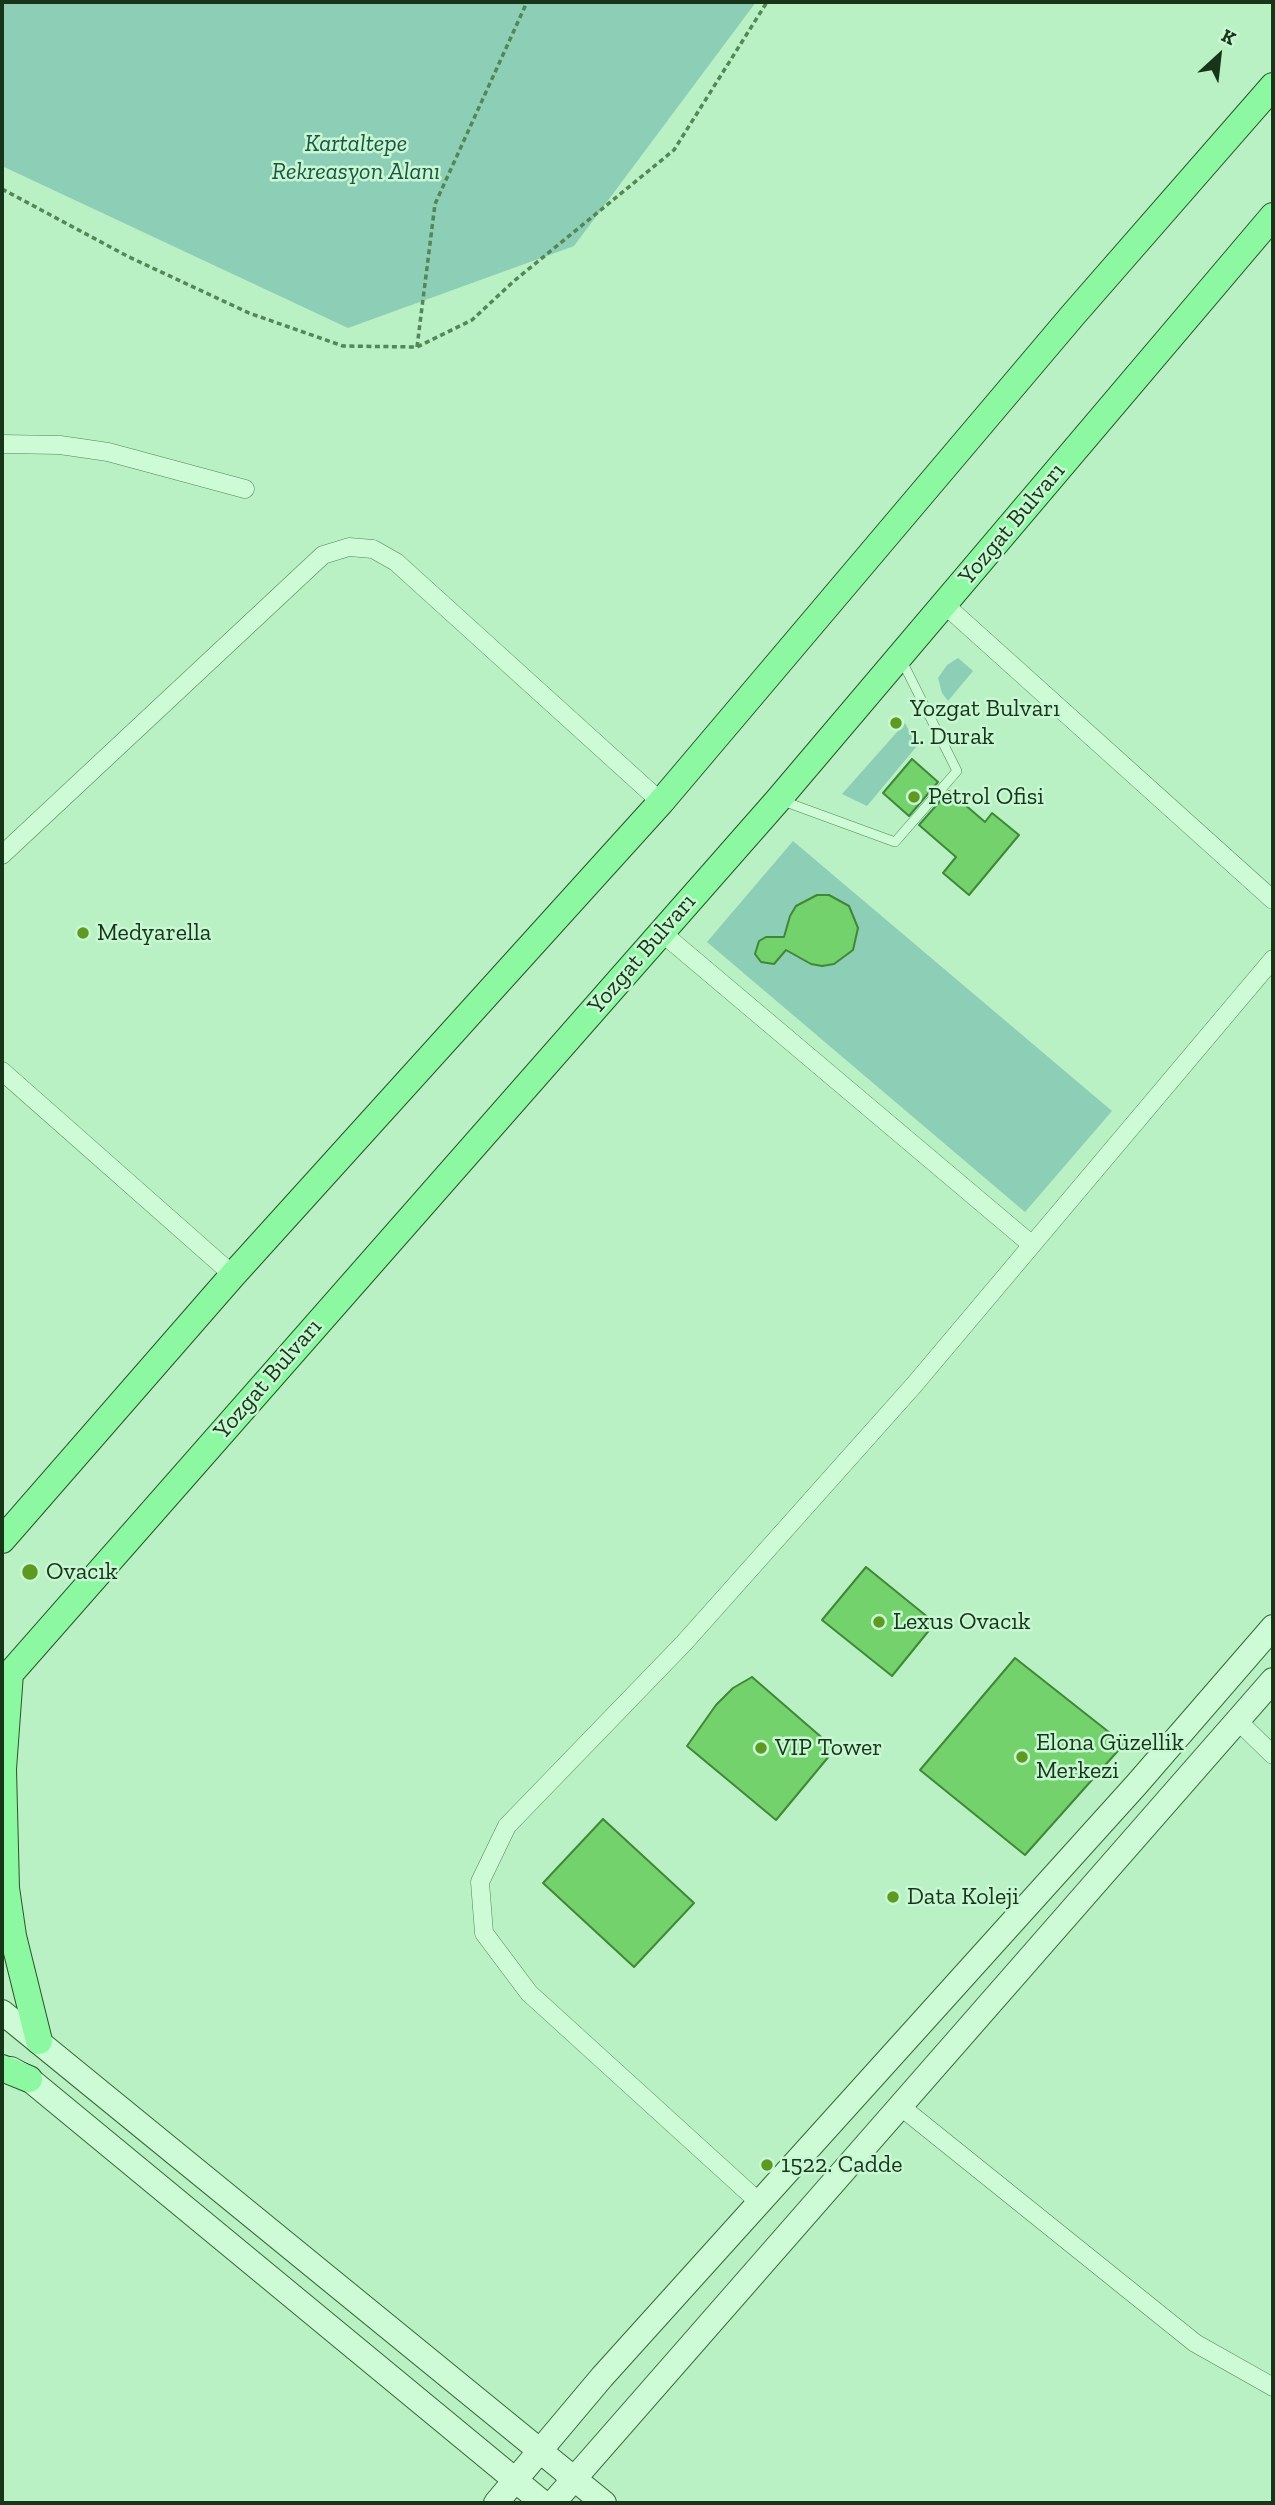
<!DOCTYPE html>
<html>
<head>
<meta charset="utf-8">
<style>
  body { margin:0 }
  #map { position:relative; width:1275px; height:2505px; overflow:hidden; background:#b9f0c4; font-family:"Zilla Slab",serif }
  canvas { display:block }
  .frame { position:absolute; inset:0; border:4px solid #193519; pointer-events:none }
  .north { position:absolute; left:1184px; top:21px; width:70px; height:70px; -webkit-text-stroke:5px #c8f8d3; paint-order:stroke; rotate:27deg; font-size:19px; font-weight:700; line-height:28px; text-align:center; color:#193519 }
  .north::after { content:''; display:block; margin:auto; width:24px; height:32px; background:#193519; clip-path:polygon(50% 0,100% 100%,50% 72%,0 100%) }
</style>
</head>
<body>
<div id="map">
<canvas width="1275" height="2505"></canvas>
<div class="frame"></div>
<div class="north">K</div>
</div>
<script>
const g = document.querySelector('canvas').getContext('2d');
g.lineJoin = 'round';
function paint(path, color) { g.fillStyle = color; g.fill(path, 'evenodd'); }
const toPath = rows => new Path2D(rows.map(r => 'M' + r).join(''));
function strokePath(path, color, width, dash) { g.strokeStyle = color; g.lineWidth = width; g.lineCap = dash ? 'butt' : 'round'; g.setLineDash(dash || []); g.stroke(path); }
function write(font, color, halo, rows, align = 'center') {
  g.font = font + ' "Zilla Slab",serif'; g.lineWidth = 5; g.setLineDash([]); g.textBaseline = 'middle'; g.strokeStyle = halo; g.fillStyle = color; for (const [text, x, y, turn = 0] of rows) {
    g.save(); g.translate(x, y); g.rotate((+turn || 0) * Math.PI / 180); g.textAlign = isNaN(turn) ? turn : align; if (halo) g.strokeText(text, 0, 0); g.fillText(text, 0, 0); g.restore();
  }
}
const green = toPath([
  [2,2,756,2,574,246,348,328,2,166],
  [958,658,973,671,948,701,942,693,938,678,947,665],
  [905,723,917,746,867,806,842,794],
  [793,841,1112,1111,1025,1212,707,942]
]);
const building = toPath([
  [912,759,938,782,909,816,883,793,912,759],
  [949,791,985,822,992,813,1019,835,969,895,943,873,956,857,919,825,949,791],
  [817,895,829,895,849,906,858,928,853,950,834,964,822,966,811,964,786,950,774,964,761,962,755,954,759,941,766,937,784,937,790,916,796,906,817,895],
  [866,1567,935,1623,892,1676,822,1620,866,1567],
  [1015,1658,1124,1744,1025,1855,920,1770,1015,1658],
  [752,1677,835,1749,776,1820,687,1746,716,1705,733,1688,752,1677],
  [603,1819,694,1903,634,1967,543,1883,603,1819]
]);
const path = toPath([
  [2,189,129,257,249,313,343,346,417,347,472,320,514,281,674,150,767,2],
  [417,347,435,204,527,2]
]);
const lane = toPath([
  [783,801,895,842,957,771,902,661]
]);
const street = toPath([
  [2,444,60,445,108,452,245,489],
  [944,604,1273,900],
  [2,855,323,555,349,547,373,549,396,562,661,802],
  [661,932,1032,1245],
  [2,1071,233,1275],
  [1238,1721,1273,1755],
  [900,2106,1195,2343,1273,2387],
  [760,2203,529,1993,484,1933,480,1882,507,1826,684,1643,914,1385,1273,959]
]);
const secondary = toPath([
  [2,2012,604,2503],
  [11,2069,29,2079,543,2503],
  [496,2503,602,2377,1137,1784,1273,1627],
  [553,2503,1273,1680]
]);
const primary = toPath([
  [2,1540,233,1275,661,802,1073,315,1273,86],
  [10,1673,3,1769,6,1888,13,1936,39,2041],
  [2,1683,778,800,1273,216],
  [2,2068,29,2079]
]);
const markers = [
  [896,723,7,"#5d9a1f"],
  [914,797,7,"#5d9a1f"],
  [83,933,7,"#5d9a1f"],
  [30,1572,9,"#5d9a1f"],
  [879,1622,7,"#5d9a1f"],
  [761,1748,7,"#5d9a1f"],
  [1022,1757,7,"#5d9a1f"],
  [893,1897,7,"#5d9a1f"],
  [767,2165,7,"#5d9a1f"]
];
const parkNames = [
  ["Kartaltepe",356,144],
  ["Rekreasyon Alanı",356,172]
];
const streetNames = [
  ["Yozgat Bulvarı",1012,524,-50],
  ["Yozgat Bulvarı",642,954,-49],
  ["Yozgat Bulvarı",268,1379,-49]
];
const poiNames = [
  ["Yozgat Bulvarı",910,709],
  ["1. Durak",910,737],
  ["Petrol Ofisi",928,797],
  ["Medyarella",97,933],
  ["Ovacık",46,1572],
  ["Lexus Ovacık",893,1622],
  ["Elona Güzellik",1036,1743],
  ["Merkezi",1036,1771],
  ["VIP Tower",775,1748],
  ["Data Koleji",907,1897],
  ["1522. Cadde",781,2165]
];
paint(green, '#8dceb6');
paint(building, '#73d26b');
strokePath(building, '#3f8837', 2);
strokePath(lane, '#538755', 10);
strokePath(street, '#538755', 19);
strokePath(secondary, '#366937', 26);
strokePath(primary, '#295428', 28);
strokePath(path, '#538755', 3.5, [5, 3.5]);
strokePath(lane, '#ccfbd6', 9);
strokePath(street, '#ccfbd6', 18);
strokePath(secondary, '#ccfbd6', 24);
strokePath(primary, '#8cf8a1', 26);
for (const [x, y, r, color] of markers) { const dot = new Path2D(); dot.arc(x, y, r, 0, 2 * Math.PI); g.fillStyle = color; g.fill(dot); strokePath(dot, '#c8f8d3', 2.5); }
write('italic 24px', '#1e5346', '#c8f8d3', parkNames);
write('24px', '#193519', '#c8f8d3', streetNames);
write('24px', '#193519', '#c8f8d3', poiNames, 'left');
</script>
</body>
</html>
